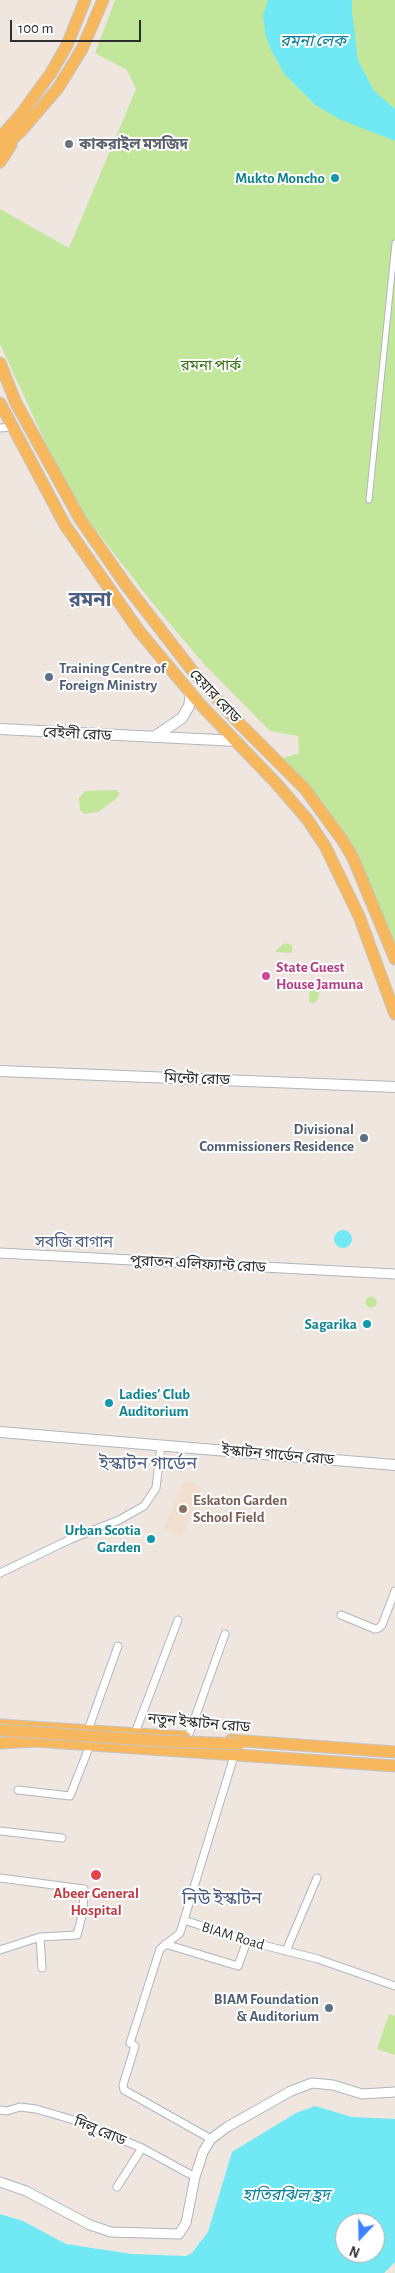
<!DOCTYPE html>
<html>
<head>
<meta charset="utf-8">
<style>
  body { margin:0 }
  #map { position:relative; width:395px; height:2273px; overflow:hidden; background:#efe6e0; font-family:"Alegreya Sans",sans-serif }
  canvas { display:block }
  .north { position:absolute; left:335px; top:2213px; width:50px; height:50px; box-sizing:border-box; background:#fff; border:1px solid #ababab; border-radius:50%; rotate:201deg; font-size:14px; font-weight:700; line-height:20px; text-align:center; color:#2e2e2e }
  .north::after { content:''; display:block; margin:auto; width:18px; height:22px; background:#3d83ff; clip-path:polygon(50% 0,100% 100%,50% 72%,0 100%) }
  .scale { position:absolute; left:10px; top:20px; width:131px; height:22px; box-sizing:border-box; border:2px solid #2e2e2e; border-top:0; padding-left:6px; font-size:15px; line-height:18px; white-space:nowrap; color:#2e2e2e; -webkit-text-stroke:4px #fff; paint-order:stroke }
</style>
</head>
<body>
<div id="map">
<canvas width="395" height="2273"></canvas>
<div class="north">N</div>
<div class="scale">100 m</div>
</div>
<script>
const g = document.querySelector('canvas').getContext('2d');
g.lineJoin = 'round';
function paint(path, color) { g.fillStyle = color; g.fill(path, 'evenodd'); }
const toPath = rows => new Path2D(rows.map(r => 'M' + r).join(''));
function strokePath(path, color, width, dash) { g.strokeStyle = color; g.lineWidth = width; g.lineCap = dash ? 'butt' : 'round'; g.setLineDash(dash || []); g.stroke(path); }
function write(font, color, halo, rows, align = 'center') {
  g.font = font + ' "Alegreya Sans","Noto Sans Bengali",sans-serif'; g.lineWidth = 4; g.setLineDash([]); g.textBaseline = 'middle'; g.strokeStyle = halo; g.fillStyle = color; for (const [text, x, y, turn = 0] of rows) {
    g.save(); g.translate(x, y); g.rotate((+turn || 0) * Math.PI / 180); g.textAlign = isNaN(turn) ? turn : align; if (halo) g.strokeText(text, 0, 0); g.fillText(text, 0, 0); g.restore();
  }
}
const education = toPath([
  [193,1481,201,1489,182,1537,163,1530,184,1482]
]);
const green = toPath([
  [115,0,395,0,395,946,356,855,281,759,299,753,298,736,270,731,204,664,150,600,85,516,53,459,0,344,0,209,69,248,136,89,127,70,95,53],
  [117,790,120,794,116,799,98,812,84,814,80,810,79,798,85,791],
  [284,943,292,945,292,953,275,952],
  [310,982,317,984,320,990,318,1000,314,1003,309,1002],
  '365.5 1302a5.5 5.5 0 1 1 11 0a5.5 5.5 0 1 1-11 0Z',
  [389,2014,395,2016,395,2055,377,2049]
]);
const water = toPath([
  [268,0,352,0,352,12,358,60,374,91,395,109,395,141,339,119,314,104,285,75,270,48,265,33,263,15],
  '334 1239a9 9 0 1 1 18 0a9 9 0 1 1-18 0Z',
  [315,2106,352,2117,395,2119,395,2262,384,2273,0,2273,0,2214,23,2221,66,2244,132,2254,186,2256,192,2253,208,2232,232,2152,296,2113],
  [345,2223,375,2223,375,2253,345,2253]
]);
const pedestrian = toPath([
  [369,500,395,243]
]);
const minor = toPath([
  [0,428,12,427],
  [0,1573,71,1539,119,1520,144,1506,156,1488,161,1445],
  [341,1615,375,1629,379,1628,382,1625,395,1591],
  [88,1730,118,1646],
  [135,1733,178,1620],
  [188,1737,225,1634],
  [18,1790,70,1796,90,1745],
  [0,1831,62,1838],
  [0,1878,84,1889,83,1912,77,1935,40,1937,0,1950],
  [184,1920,247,1941,318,1959,395,1986],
  [40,1937,42,1968],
  [165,1944,238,1966,247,1941],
  [286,1951,317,1878],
  [0,2110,7,2111,20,2107,36,2109,77,2121,142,2148,195,2177],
  [211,2139,124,2090,123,2085,135,2046,130,2043,160,1949,180,1933,234,1756],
  [117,2187,142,2148]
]);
const tertiary = toPath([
  [0,1253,395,1274],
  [0,2182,26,2191,90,2225,111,2232,179,2234,186,2223,195,2177,203,2152,211,2139,227,2127,291,2091,312,2083,333,2085,362,2094,395,2092]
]);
const secondary = toPath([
  [0,729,237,741],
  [154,737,182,718,189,706,191,694],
  [0,1071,395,1087],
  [0,1432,395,1465]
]);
const primary = toPath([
  [0,138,21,114,51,73,67,45,85,0],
  [0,151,22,130,58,88,82,49,103,0],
  [0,162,11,145],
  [0,363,16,403,80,519,126,585,191,669,236,720,305,789,343,841,353,858,395,959],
  [0,403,65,525,139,631,199,703,275,782,307,819,325,846,359,916,395,1014],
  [0,1725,185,1737],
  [231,1740,395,1752],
  [0,1743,35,1741,395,1766]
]);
const primaryBridge = toPath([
  [0,1730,161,1741,240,1744]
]);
const markers = [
  [69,144,5,"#6b7280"],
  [335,178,5,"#0f9aa8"],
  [49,677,5,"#5c6f8a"],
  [266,976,5,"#d1479c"],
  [364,1138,5,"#5c6f8a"],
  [367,1324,5,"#0f9aa8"],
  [109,1403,5,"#0f9aa8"],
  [183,1509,5,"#8d6e63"],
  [151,1539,5,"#0f9aa8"],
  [96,1875,6,"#e0444e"],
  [329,2008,5,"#5c6f8a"]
];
const worshipNames = [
  ["কাকরাইল মসজিদ",79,144]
];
const cultureNames = [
  ["Mukto Moncho",325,178],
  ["Sagarika",357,1324],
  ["Ladies' Club",119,1394,"left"],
  ["Auditorium",119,1411,"left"],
  ["Urban Scotia",141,1530],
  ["Garden",141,1547]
];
const parkNames = [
  ["রমনা পার্ক",211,365]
];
const serviceNames = [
  ["Training Centre of",59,668,"left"],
  ["Foreign Ministry",59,685,"left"],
  ["Divisional",354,1129],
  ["Commissioners Residence",354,1146],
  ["BIAM Foundation",319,1999],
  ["& Auditorium",319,2016]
];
const streetNames = [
  ["হেয়ার রোড",215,696,47],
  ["বেইলী রোড",77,734,3],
  ["মিন্টো রোড",197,1079,2],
  ["পুরাতন এলিফ্যান্ট রোড",198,1264,3],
  ["ইস্কাটন গার্ডেন রোড",278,1455,5],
  ["নতুন ইস্কাটন রোড",199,1723,5],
  ["BIAM Road",233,1936,17],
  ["দিলু রোড",100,2131,22]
];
const hotelNames = [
  ["State Guest",276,967],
  ["House Jamuna",276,984]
];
const educationNames = [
  ["Eskaton Garden",193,1500],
  ["School Field",193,1517]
];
const healthNames = [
  ["Abeer General",96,1893],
  ["Hospital",96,1910]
];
const waterNames = [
  ["রমনা লেক",313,41],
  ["হাতিরঝিল হ্রদ",286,2195]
];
const neighbourhoodNames = [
  ["সবজি বাগান",74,1242]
];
const quarterNames = [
  ["ইস্কাটন গার্ডেন",148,1464],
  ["নিউ ইস্কাটন",222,1899]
];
const districtNames = [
  ["রমনা",90,600]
];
paint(education, '#f1e0cf');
paint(green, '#c2e79b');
paint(water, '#70e9f4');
strokePath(pedestrian, '#b0b5be', 7);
strokePath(minor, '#b0b5be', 9);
strokePath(tertiary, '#b0b5be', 11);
strokePath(secondary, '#b0b5be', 12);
strokePath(primary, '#c4c4c4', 13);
strokePath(pedestrian, '#fff', 5);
strokePath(minor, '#fff', 7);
strokePath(tertiary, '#fff', 9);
strokePath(secondary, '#fff', 10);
strokePath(primary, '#f7b85d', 11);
strokePath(primaryBridge, '#c4c4c4', 13, []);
strokePath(primaryBridge, '#f7b85d', 11);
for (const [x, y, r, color] of markers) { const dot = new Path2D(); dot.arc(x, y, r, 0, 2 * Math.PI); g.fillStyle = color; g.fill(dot); strokePath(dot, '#fff', 2); }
write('bold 15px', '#5b616d', '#fff', worshipNames, 'left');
write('bold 15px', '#0d838f', '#fff', cultureNames, 'right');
write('15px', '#3a7018', '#fff', parkNames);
write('bold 15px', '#4e5e75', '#fff', serviceNames, 'right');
write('15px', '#2e2e2e', '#fff', streetNames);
write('bold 15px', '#b23c85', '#fff', hotelNames, 'left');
write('bold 15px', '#785e54', '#fff', educationNames, 'left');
write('bold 15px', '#be3a42', '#fff', healthNames);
write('italic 16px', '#088199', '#fff', waterNames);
write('16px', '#4b5e81', '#fff', neighbourhoodNames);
write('18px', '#4b5e81', '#fff', quarterNames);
write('bold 20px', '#4b5e81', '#fff', districtNames);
</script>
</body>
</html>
